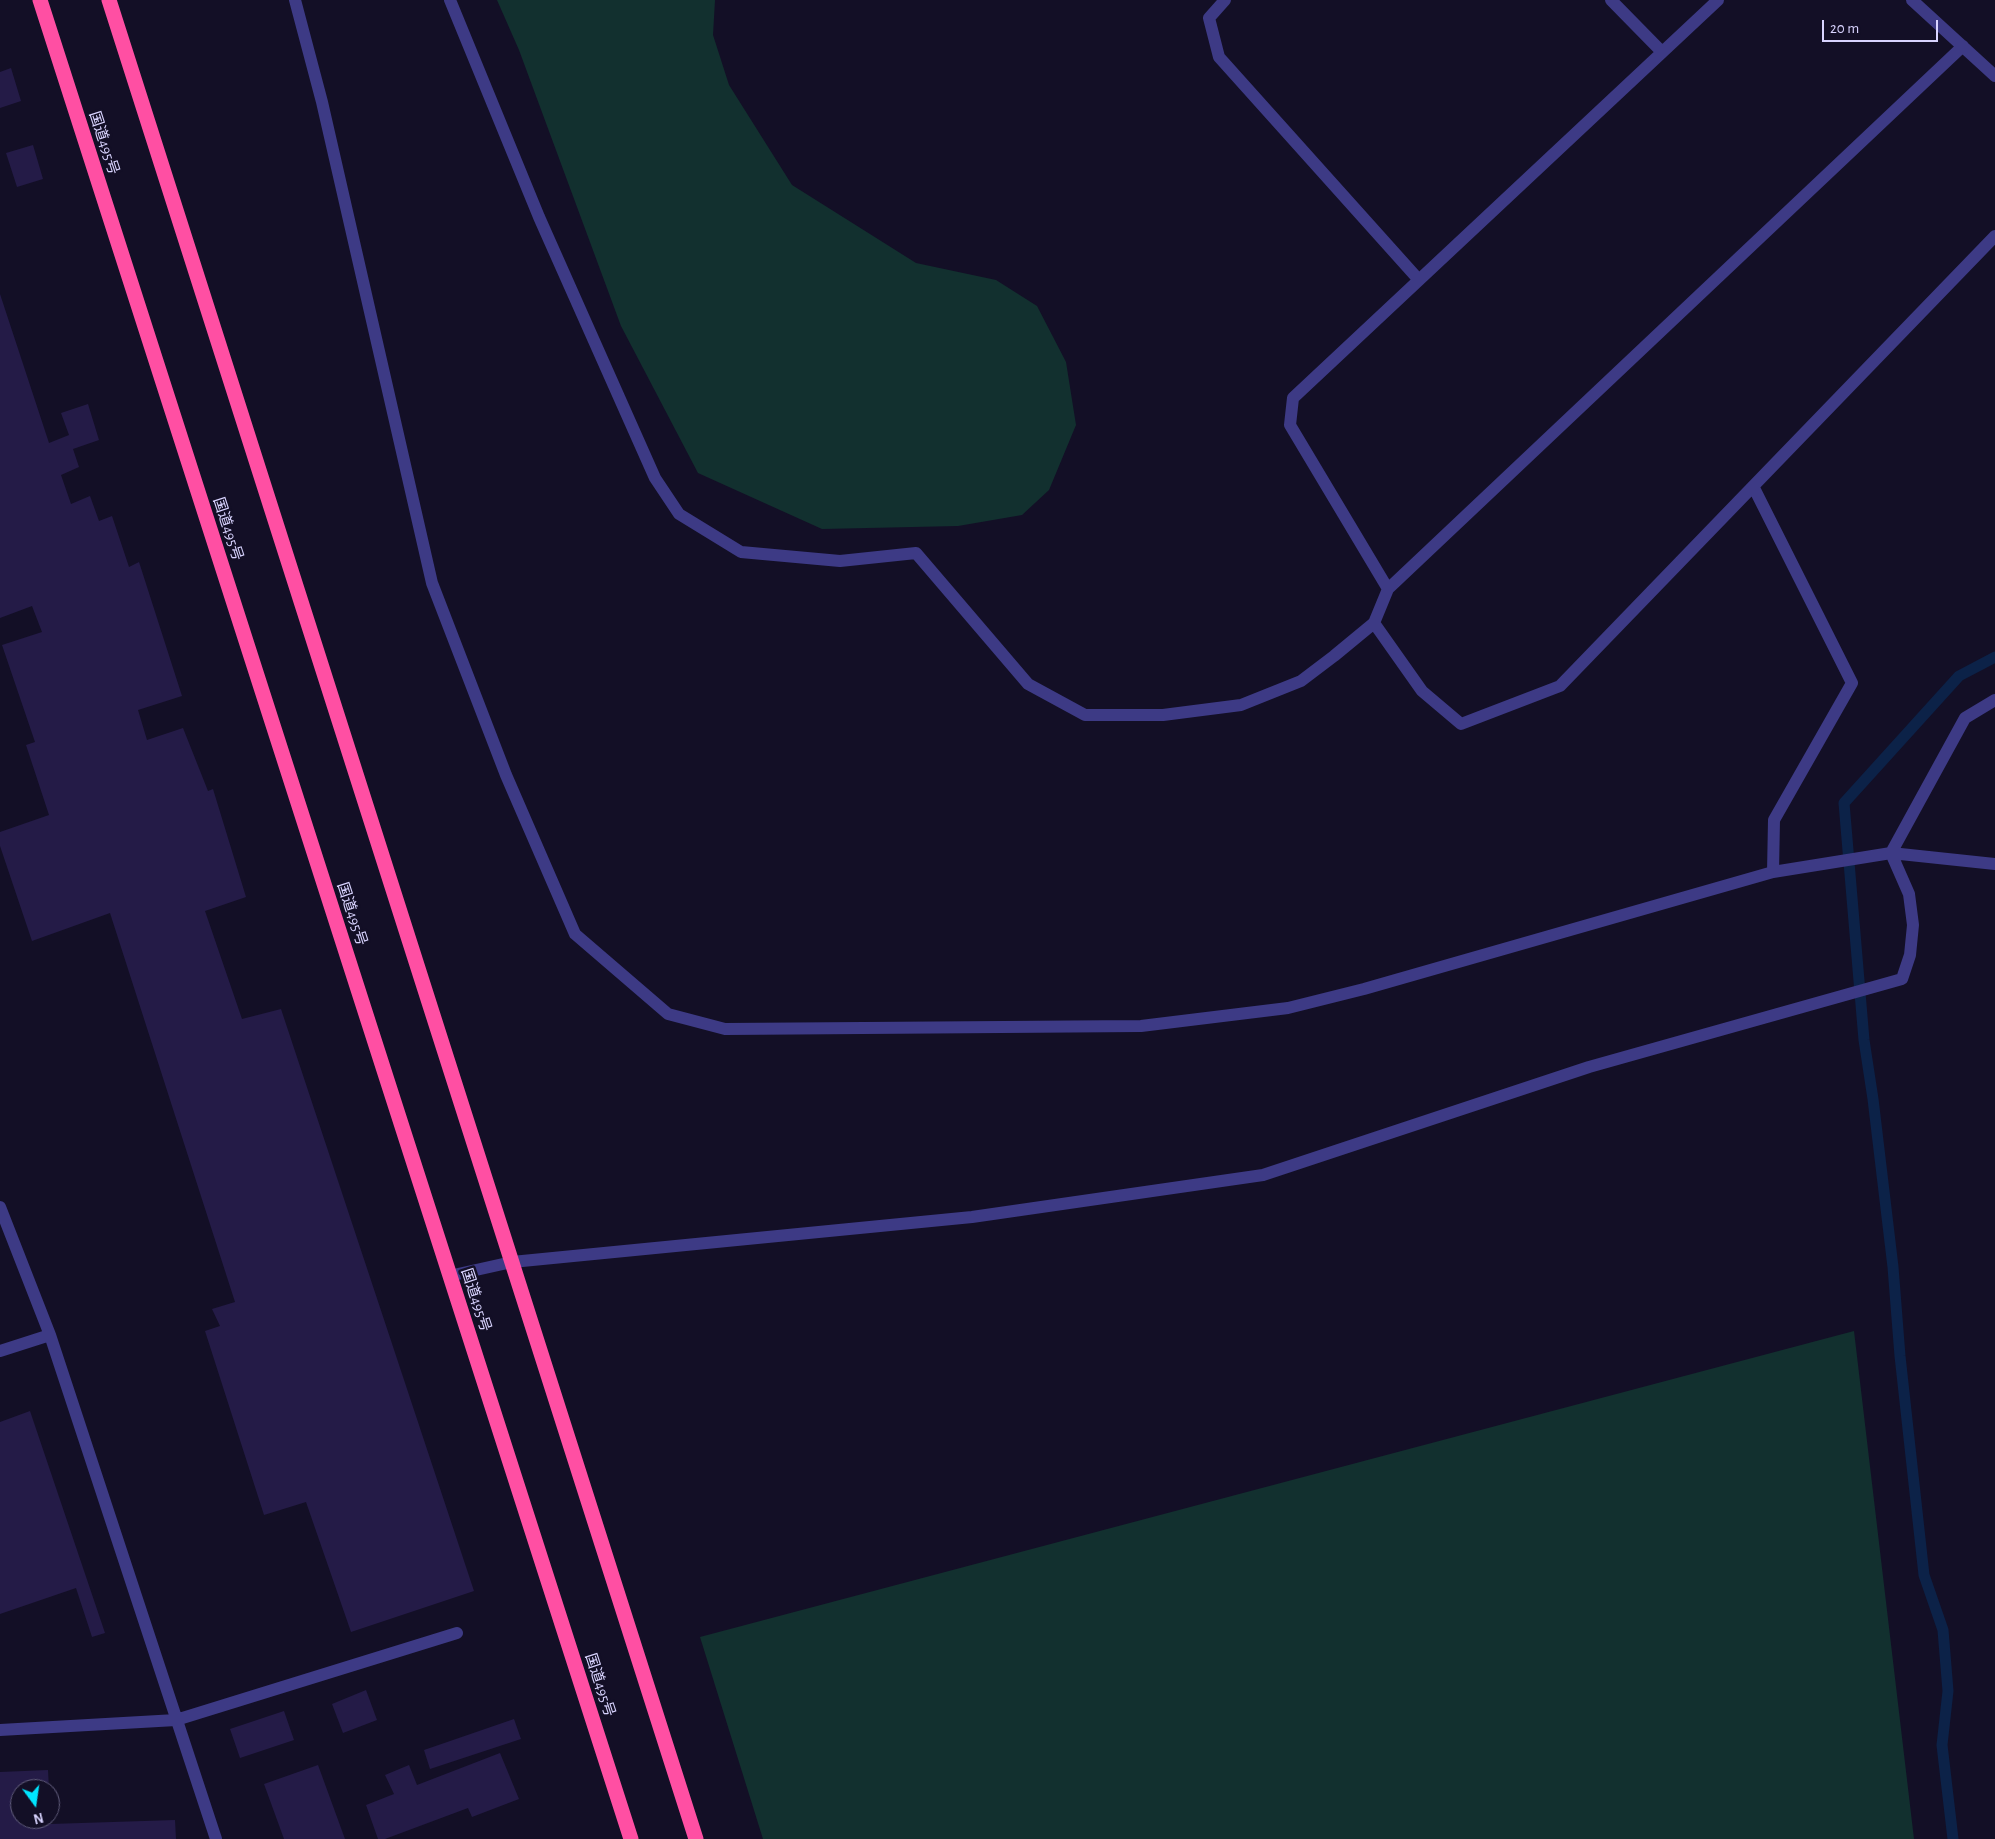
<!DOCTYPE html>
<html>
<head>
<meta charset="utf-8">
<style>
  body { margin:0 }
  #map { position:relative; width:1995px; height:1839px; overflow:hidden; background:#130f26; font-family:"Alegreya Sans",sans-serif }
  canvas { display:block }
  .north { position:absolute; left:10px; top:1779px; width:50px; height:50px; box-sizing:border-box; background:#130f26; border:1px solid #625e7d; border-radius:50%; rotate:166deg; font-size:14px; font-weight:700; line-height:20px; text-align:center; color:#d9d4ff }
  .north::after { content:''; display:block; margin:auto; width:18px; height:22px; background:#00e5ff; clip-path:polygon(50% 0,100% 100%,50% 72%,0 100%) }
  .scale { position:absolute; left:1822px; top:20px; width:116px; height:22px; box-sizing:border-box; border:2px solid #d9d4ff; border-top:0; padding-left:6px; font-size:15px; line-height:18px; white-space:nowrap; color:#d9d4ff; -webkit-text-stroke:4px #130f26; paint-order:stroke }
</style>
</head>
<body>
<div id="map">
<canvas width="1995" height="1839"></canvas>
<div class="north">N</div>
<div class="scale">20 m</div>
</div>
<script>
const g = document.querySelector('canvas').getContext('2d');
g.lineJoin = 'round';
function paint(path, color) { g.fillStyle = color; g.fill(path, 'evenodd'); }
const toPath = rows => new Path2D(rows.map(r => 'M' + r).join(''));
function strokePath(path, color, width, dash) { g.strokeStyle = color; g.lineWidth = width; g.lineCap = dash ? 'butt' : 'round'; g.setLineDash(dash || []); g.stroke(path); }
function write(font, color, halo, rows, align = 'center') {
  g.font = font + ' "Alegreya Sans","Noto Sans JP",sans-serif'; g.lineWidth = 5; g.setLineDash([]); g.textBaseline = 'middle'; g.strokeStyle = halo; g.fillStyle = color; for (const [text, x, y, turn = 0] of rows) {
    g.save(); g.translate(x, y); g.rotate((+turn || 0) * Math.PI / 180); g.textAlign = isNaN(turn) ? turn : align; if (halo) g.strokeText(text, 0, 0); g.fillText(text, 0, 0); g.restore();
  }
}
const green = toPath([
  [497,0,715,0,713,35,729,85,792,185,916,263,996,280,1037,306,1066,362,1076,425,1049,490,1022,515,958,526,822,529,698,473,621,326,519,50],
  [1854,1331,1914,1839,763,1839,700,1637]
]);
const stream = toPath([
  [1953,1839,1942,1745,1948,1691,1943,1630,1924,1575,1900,1356,1893,1267,1873,1099,1864,1040,1844,803,1959,676,1995,657]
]);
const building = toPath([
  [11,68,21,101,0,108,0,72],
  [33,145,43,179,17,187,6,153],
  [0,294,49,443,69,435,61,413,88,404,99,440,73,449,79,467,61,475,71,504,90,496,99,521,112,516,129,567,139,562,182,696,138,710,147,740,183,728,208,791,213,789,246,897,205,911,242,1019,281,1009,474,1591,351,1632,306,1502,264,1515,205,1331,220,1326,212,1309,235,1302,110,913,32,941,0,846,0,832,49,815,26,745,35,742,2,645,42,632,32,606,0,618],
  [30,1411,105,1633,92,1637,76,1588,0,1614,0,1422],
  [366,1690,377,1720,343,1733,332,1704],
  [284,1711,294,1740,240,1758,230,1729],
  [514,1719,521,1739,430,1769,424,1750],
  [500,1753,519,1799,472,1817,468,1808,385,1839,378,1839,366,1805,394,1794,385,1775,409,1765,417,1785],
  [318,1765,345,1839,284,1839,264,1784],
  [48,1770,49,1789,20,1789,20,1819,50,1819,50,1824,175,1820,176,1839,0,1839,0,1772]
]);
const minor = toPath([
  [295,0,322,102,432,583,506,775,575,934,668,1014,725,1029,1141,1026,1288,1008,1364,989,1773,872,1891,853,1995,864],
  [450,0,539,217,655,478,679,514,741,552,840,561,916,553,1028,684,1085,715,1163,715,1241,705,1301,681,1334,656,1374,623,1388,589,1963,46],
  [1225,0,1209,18,1219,57,1419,280],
  [1611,0,1662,52],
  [1912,0,1995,76],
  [1753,486,1852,683,1774,820,1773,872],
  [1388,589,1290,425,1293,398,1718,0],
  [1374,623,1422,691,1461,724,1560,686,1995,236],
  [1891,853,1965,718,1995,700],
  [0,1207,50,1335,216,1839],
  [449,1276,512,1262,972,1217,1263,1175,1589,1067,1902,979,1910,955,1913,925,1909,894,1891,853],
  [0,1351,50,1335],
  [0,1730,176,1720,457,1633]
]);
const highway = toPath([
  [40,0,631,1839],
  [109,0,696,1839]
]);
const streetNames = [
  ["国道495号",104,143,72],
  ["国道495号",228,529,72],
  ["国道495号",352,914,72],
  ["国道495号",476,1300,72],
  ["国道495号",600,1685,72]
];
paint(green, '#12302f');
strokePath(stream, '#0c2248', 11);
paint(building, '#241b47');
strokePath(minor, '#3d3a85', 12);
strokePath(highway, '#ff4fa3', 15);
write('15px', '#d9d4ff', '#130f26', streetNames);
</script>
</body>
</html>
